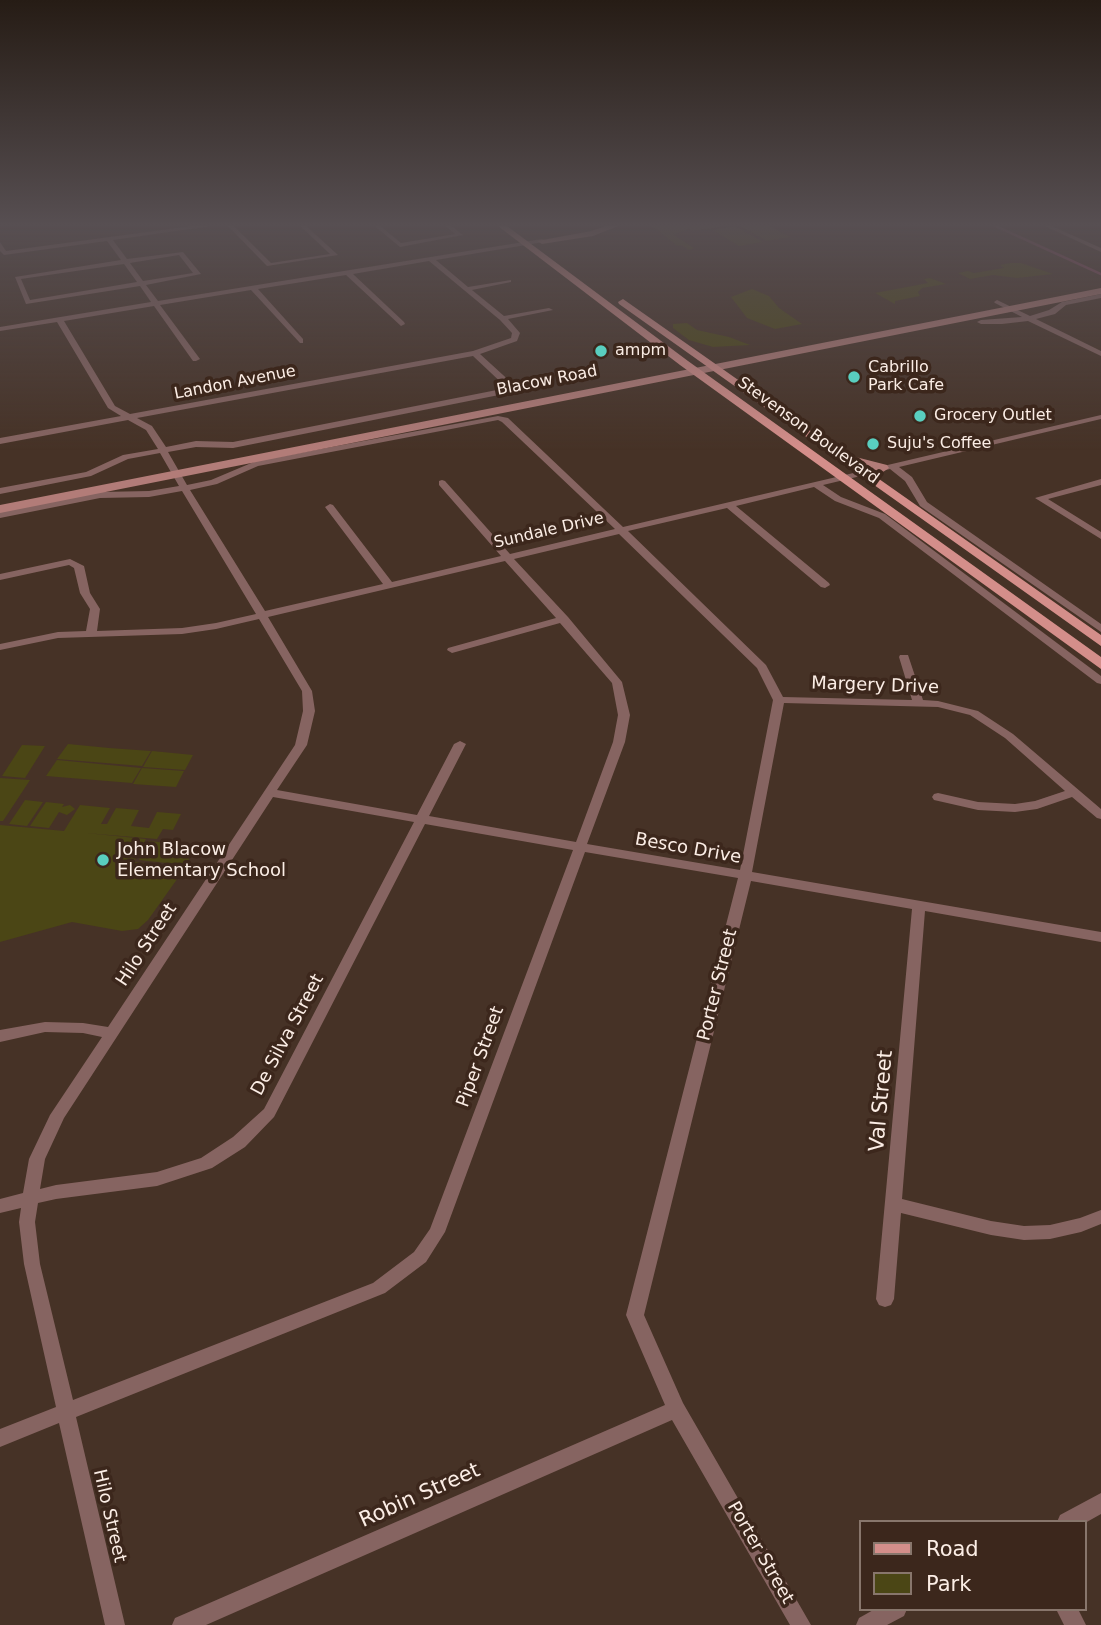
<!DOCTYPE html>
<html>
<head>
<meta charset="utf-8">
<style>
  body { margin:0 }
  #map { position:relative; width:1101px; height:1625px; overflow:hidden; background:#463226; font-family:"DejaVu Sans",sans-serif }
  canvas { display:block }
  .legend { position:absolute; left:859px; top:1520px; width:228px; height:91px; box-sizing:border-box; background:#3c271c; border:2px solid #88766c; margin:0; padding:9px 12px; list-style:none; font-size:21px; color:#fbede5 }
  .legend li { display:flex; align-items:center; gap:14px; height:35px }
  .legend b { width:35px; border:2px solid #88766c }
</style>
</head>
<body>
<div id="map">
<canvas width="1101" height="1625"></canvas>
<ul class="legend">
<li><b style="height:9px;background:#d48e8a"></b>Road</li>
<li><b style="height:19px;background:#4b4615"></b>Park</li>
</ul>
</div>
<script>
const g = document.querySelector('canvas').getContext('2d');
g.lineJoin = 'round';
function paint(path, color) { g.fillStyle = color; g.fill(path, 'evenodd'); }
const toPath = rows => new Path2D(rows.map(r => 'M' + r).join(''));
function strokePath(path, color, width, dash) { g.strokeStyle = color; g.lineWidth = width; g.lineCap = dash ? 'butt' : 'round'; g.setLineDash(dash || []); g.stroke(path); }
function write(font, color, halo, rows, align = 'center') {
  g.font = font + ' "DejaVu Sans",sans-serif'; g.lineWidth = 7; g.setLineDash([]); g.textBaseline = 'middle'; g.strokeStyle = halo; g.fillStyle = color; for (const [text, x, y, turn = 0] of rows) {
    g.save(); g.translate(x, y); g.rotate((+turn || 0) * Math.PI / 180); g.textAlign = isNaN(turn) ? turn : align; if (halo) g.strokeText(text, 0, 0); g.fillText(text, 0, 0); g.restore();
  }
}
const green = toPath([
  [637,223,746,223,693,231,688,229,674,235,694,248,689,250,682,245,677,246,655,228],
  [764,223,781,232,791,237,767,241,740,226],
  [735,226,744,231,763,242,739,246,712,230],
  [1010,263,1021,263,1053,274,1017,278,993,275,970,279,958,273,968,271,974,273,1004,268,1000,265],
  [930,278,946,284,922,288,918,292,920,296,895,301,895,304,875,293,928,283,924,279],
  [752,289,769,296,779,308,802,324,775,329,747,318,731,297],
  [687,323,697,330,729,337,750,345,713,347,689,340,673,328,673,324],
  [68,744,109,748,151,751,142,766,57,759],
  [22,745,45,746,25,778,2,776],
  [152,751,193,755,185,770,143,767],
  [57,760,141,768,132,783,46,776],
  [142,768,184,771,176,787,133,784],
  [0,778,30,780,3,821,0,821],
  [25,800,43,802,27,826,9,824],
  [46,802,64,804,62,807,70,805,75,809,67,815,59,812,49,828,30,826],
  [80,805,110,808,101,824,107,824,116,808,139,810,131,826,149,828,157,812,181,814,173,830,163,829,157,839,86,833,146,839,134,862,185,868,148,920,138,929,122,931,72,922,0,942,0,825,64,831],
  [149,841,196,846,186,865,139,860]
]);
const stream = toPath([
  [989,223,1101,274]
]);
const street = toPath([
  [213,223,231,223,271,263,330,254,297,223,303,223,338,255,267,266,226,224,113,240,127,259,183,252,201,274,146,285,158,301,542,239,544,240,544,242,436,260,468,287,511,280,511,282,472,290,504,316,549,308,553,310,508,319,520,333,517,341,480,354,514,385,514,392,233,448,196,447,168,452,187,485,211,480,256,461,498,416,508,418,623,527,1101,415,1101,419,899,467,912,477,927,502,1101,624,1101,632,920,506,905,481,890,469,823,485,841,497,885,514,1101,676,1101,684,1097,683,879,518,835,501,814,487,736,506,829,583,830,585,825,588,821,587,727,508,628,531,766,665,783,697,912,700,899,657,900,655,908,655,923,700,938,701,978,711,1013,734,1101,809,1101,819,1097,818,1072,797,1037,809,1015,812,978,810,934,800,932,797,934,794,938,793,978,802,1015,804,1035,801,1065,791,1005,738,970,715,938,707,784,703,752,872,1101,932,1101,942,925,911,902,1199,991,1221,1024,1226,1050,1225,1080,1218,1101,1210,1101,1224,1081,1232,1050,1239,1024,1240,991,1235,901,1213,894,1299,891,1305,885,1307,879,1305,876,1299,912,909,751,881,644,1315,683,1403,811,1625,790,1625,672,1420,206,1625,172,1625,175,1618,665,1405,626,1315,738,878,585,852,445,1232,426,1262,385,1293,76,1417,125,1625,105,1625,59,1423,0,1447,0,1429,56,1407,24,1264,19,1222,21,1208,0,1213,0,1199,23,1193,29,1159,50,1115,102,1037,83,1033,45,1032,0,1042,0,1030,45,1022,83,1023,108,1027,295,745,303,711,302,691,259,619,216,629,182,634,58,638,0,650,0,644,58,632,86,631,90,609,80,593,74,568,69,565,0,580,0,574,70,559,84,566,90,593,100,609,97,631,182,628,216,623,256,614,182,491,149,497,100,498,0,518,0,512,100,492,149,491,179,486,160,453,128,459,91,476,0,494,0,488,86,472,123,455,158,449,146,430,128,420,0,444,0,438,121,416,108,408,57,322,0,331,0,327,151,302,140,286,26,304,15,277,121,260,107,241,4,255,0,251,0,242,6,251,213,223],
  [179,255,193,273,143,281,130,263,179,255],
  [429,261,500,320,512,333,511,338,473,351,130,414,115,406,64,321,154,306,193,361,196,361,200,359,160,305,251,290,300,343,303,343,303,339,258,289,346,275,401,326,405,324,404,322,353,274,429,261],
  [124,264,137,282,30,300,21,279,124,264],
  [473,356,507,388,233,442,196,441,166,447,152,426,137,418,473,356],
  [498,420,502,422,615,529,510,554,445,481,442,480,439,481,439,485,501,556,392,582,333,505,330,504,325,507,383,584,265,611,190,490,217,484,258,466,498,420],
  [619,534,757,668,773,700,740,870,587,844,625,742,630,715,622,682,568,617,514,559,619,534],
  [505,561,556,618,448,648,447,650,452,653,560,623,612,683,618,715,613,742,576,842,429,816,466,744,460,741,454,744,417,815,277,790,307,745,315,711,312,691,268,617,505,561],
  [273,797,414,822,264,1109,233,1137,201,1158,157,1172,56,1185,40,1189,45,1159,64,1118,273,797],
  [425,824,573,850,430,1229,414,1252,373,1283,73,1400,40,1264,35,1222,38,1203,56,1199,157,1186,212,1168,245,1147,274,1117,425,824],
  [371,223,377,223,401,243,455,234,442,223,448,223,463,235,400,247,371,223],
  [1038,223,1045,223,1101,248,1101,252,1038,223],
  [1101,294,1101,298,1066,305,1055,314,1036,319,1101,351,1101,356,1028,321,1002,324,981,324,977,322,981,320,1022,317,995,303,994,302,997,300,1030,316,1049,310,1062,302,1101,294],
  [1101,479,1101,485,1048,499,1101,532,1101,539,1035,498,1101,479],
  [1101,1493,1101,1514,1085,1523,1057,1522,1060,1515,1101,1493],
  [875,1609,907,1609,904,1616,887,1625,856,1625,859,1618,875,1609],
  [1056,1609,1078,1609,1086,1625,1064,1625,1056,1609]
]);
const secondary = toPath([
  [615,223,626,223,593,236,542,244,537,241,591,231,615,223],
  [1101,288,1101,294,0,513,0,505,1101,288],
  [840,453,887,465,889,468,883,472,836,460,834,457,840,453]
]);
const primary = toPath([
  [494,223,503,223,688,361,1101,657,1101,669,680,365,494,223],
  [623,299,1101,635,1101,646,619,304,618,302,623,299]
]);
const markers = [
  [601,351,7,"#59cebf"],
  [854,377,7,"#59cebf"],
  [920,416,7,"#59cebf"],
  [873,444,7,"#59cebf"],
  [103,860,7,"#59cebf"]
];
const farPoinames = [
  ["ampm",615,351],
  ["Cabrillo",868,368],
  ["Park Cafe",868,386],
  ["Grocery Outlet",934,416],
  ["Suju's Coffee",887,444]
];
const farStreetnames = [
  ["Blacow Road",547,381,-11],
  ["Landon Avenue",235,383,-11],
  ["Stevenson Boulevard",808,431,36],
  ["Sundale Drive",549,531,-13]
];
const streetNames = [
  ["Margery Drive",875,686,2],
  ["Besco Drive",688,849,10],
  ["Hilo Street",147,945,-57],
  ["Porter Street",718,985,-76],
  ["De Silva Street",288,1035,-62],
  ["Piper Street",481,1057,-70],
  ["Hilo Street",109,1516,77],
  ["Porter Street",760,1553,60]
];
const poiNames = [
  ["John Blacow",117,850],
  ["Elementary School",117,871]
];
const nearStreetnames = [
  ["Val Street",882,1101,-85],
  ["Robin Street",420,1496,-24]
];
paint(green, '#4b4615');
strokePath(stream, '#8b4561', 2.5);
paint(street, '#866461');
paint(secondary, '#b27c78');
paint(primary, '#d48e8a');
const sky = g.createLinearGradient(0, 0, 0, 450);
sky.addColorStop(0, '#261c15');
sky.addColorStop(0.5, '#574f52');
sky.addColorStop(1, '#574f5200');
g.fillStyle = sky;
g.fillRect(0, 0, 1101, 450);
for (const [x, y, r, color] of markers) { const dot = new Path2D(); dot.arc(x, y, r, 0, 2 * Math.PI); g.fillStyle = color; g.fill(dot); strokePath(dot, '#3c271c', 2.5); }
write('16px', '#fbede5', '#3c271c', farPoinames, 'left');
write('16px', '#fbede5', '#3c271c', farStreetnames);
write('18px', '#fbede5', '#3c271c', streetNames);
write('18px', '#fbede5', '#3c271c', poiNames, 'left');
write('21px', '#fbede5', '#3c271c', nearStreetnames);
</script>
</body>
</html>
